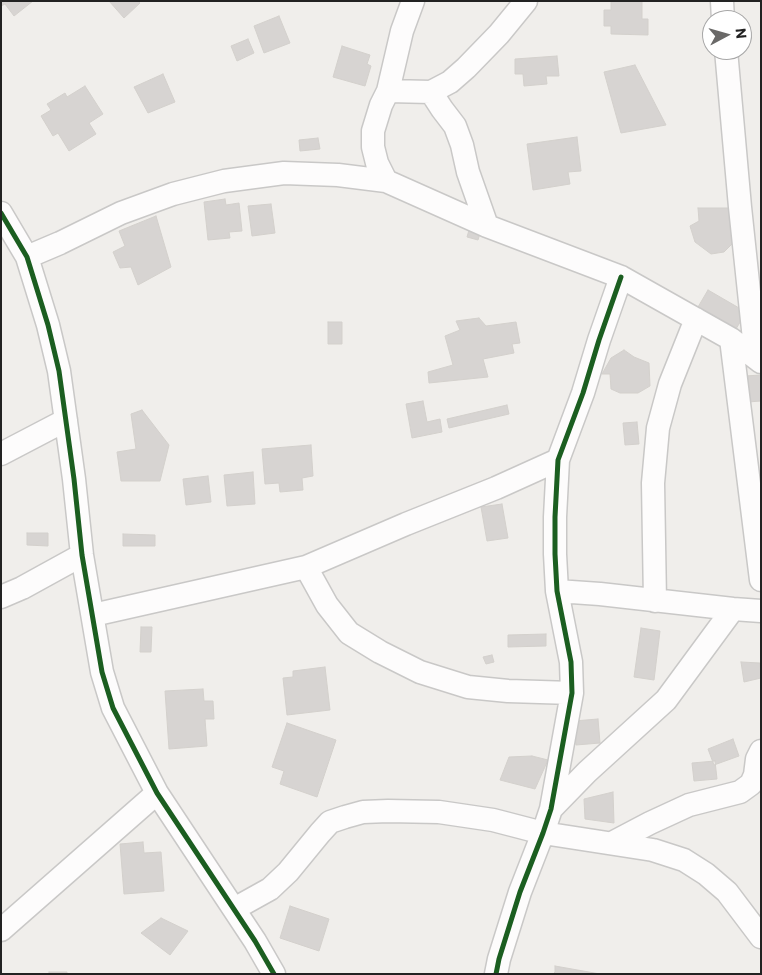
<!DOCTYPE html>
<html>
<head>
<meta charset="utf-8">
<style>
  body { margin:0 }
  #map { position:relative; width:762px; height:975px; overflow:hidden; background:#f0eeeb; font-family:Commissioner,sans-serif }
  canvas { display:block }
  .frame { position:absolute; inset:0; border:2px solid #222; pointer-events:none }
  .north { position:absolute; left:702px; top:10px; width:50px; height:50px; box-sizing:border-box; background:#fff; border:1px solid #a7a7a7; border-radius:50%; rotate:84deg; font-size:14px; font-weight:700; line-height:20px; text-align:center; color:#222 }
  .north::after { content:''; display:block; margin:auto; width:18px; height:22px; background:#6a6968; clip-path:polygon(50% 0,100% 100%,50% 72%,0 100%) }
</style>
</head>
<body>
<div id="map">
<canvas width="762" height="975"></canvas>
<div class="frame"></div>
<div class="north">N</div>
</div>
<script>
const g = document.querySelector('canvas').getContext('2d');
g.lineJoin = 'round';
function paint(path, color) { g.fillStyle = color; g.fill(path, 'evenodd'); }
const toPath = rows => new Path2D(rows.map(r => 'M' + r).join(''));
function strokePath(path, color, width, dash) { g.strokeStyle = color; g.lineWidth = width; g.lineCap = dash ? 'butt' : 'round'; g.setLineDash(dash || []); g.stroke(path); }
const building = toPath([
  [1,1,33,1,14,16,5,4,1,6,1,1],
  [109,1,138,1,140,3,124,18,109,1],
  [611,1,642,1,642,19,648,19,648,35,611,34,611,26,604,26,604,10,611,10,611,1],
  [279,16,290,43,264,53,254,26,279,16],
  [248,39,254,53,237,61,231,46,248,39],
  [342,46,370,55,367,64,371,66,365,86,333,77,342,46],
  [557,56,559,76,546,76,547,84,524,86,523,74,515,74,515,59,557,56],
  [635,65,666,125,621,133,604,72,635,65],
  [163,74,175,102,148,113,134,87,163,74],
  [85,86,103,114,89,123,96,134,69,151,58,133,53,136,41,116,51,110,47,104,65,93,67,97,85,86],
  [577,137,581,171,568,172,570,184,533,190,527,144,577,137],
  [318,138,320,149,300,151,299,140,318,138],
  [225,199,226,205,239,203,242,231,229,232,230,238,208,240,204,202,225,199],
  [271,204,275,233,252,236,248,206,271,204],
  [698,208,734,208,734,242,724,252,711,254,695,242,690,226,699,221,698,208],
  [156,216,171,267,138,285,131,267,120,268,113,252,125,246,119,231,156,216],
  [471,223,482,227,478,240,467,237,471,223],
  [708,290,746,312,736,329,698,307,708,290],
  [479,318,486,326,516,322,520,343,512,344,514,353,483,359,488,377,429,383,428,372,453,365,445,336,460,330,456,321,479,318],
  [328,322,342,322,342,344,328,344,328,322],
  [624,350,634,357,649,363,650,386,638,393,620,393,611,389,610,374,602,374,611,358,624,350],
  [761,375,761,401,748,402,745,376,761,375],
  [423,401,427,422,440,419,442,432,412,438,406,404,423,401],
  [507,405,509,414,449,428,447,419,507,405],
  [142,410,169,445,160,481,121,481,117,452,136,449,131,414,142,410],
  [637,422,639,444,625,445,623,423,637,422],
  [311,445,313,476,302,478,303,490,280,492,279,483,265,484,262,449,311,445],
  [253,472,255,504,227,506,224,475,253,472],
  [208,476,211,502,186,505,183,479,208,476],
  [502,504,508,538,487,541,481,507,502,504],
  [27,533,48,533,48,546,27,545,27,533],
  [123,534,155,535,155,546,123,546,123,534],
  [141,627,152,627,151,652,140,652,141,627],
  [641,628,660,631,654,680,634,677,641,628],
  [546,634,546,646,508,647,508,635,546,634],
  [492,655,494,662,486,664,483,657,492,655],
  [741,662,760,663,761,678,744,682,741,662],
  [325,667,330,710,287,715,283,678,293,677,293,671,325,667],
  [203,689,204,701,213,701,214,719,205,719,207,746,169,749,165,691,203,689],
  [598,719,600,743,576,745,574,721,598,719],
  [287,723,336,740,317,797,280,784,284,771,272,767,287,723],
  [733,739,739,756,714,765,708,749,733,739],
  [532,756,548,760,535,789,500,780,509,757,532,756],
  [715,761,717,779,694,781,692,763,715,761],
  [613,792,614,823,585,819,584,799,613,792],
  [143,842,144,853,161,852,164,891,124,894,120,844,143,842],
  [290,906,329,919,319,951,280,938,290,906],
  [161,918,188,931,170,955,141,933,161,918],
  [555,966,600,974,553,974,555,972,555,966],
  [49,972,67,972,67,974,49,974,49,972]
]);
const minor = toPath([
  [413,1,402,31,388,91,381,105,373,131,373,147,377,163,386,181,487,226,621,277,731,339,761,362],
  [722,1,723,20],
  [726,50,740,207,756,358],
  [388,91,431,92,450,82,466,68,499,34,526,1],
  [431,92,442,109,455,126,462,145,468,172,487,226],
  [1,213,27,257,48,325,59,371,74,479,82,555,102,672,113,708,157,793,255,941,274,974],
  [27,257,60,243,121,213,173,194,224,181,284,173,338,175,386,181],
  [731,339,761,580],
  [1,454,66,420],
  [306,567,327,605,349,633,380,652,420,672,468,687,508,691,572,693],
  [557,591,600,594,733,609,761,611],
  [1,597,22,588,82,555],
  [655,601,653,483,658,428,670,384,696,319],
  [93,615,306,567,406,524,496,488,558,460],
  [551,809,587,772,666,700,733,609],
  [612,843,650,823,689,805,740,792,751,784,755,775,757,759,761,751],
  [234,909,270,889,288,872,320,833,330,822,345,817,363,812,388,811,439,812,493,820,543,833,653,850,684,860,706,874,727,892,761,937],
  [1,930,157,793],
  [496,974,499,959,520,892,543,833,551,809,572,693,571,662,557,591,555,554,555,517,558,460,583,393,599,340,621,277]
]);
const cycleway = toPath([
  [1,213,27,257,48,325,59,371,74,479,82,555,102,672,113,708,157,793,255,941,274,974],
  [496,974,499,959,520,892,543,833,551,809,572,693,571,662,557,591,555,554,555,517,558,460,583,393,599,340,621,277]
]);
paint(building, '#d7d4d2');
strokePath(building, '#d3d0cc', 1);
strokePath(minor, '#c9c8c7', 25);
strokePath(minor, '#fdfcfc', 22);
strokePath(cycleway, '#1b5e20', 5);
</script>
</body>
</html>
